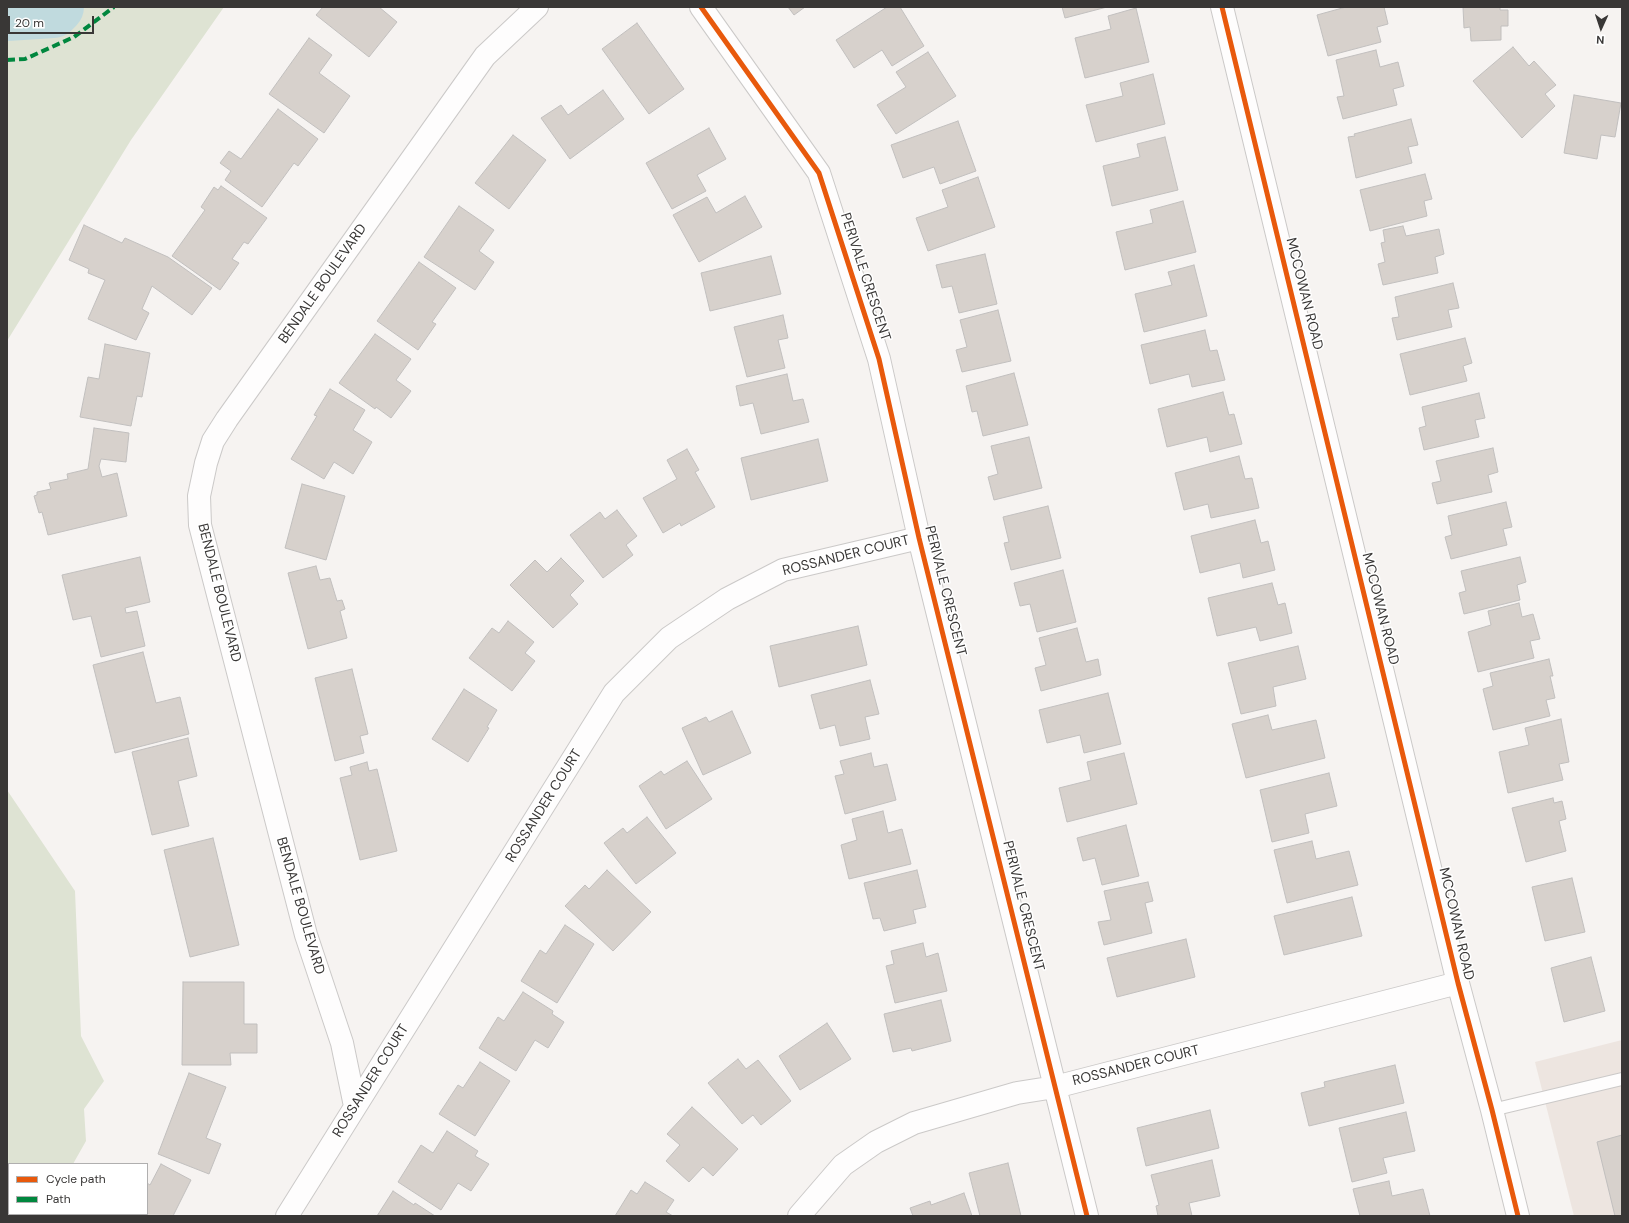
<!DOCTYPE html>
<html>
<head>
<meta charset="utf-8">
<style>
  body { margin:0 }
  #map { position:relative; width:1629px; height:1223px; overflow:hidden; background:#f6f3f1; font-family:"DM Sans",sans-serif }
  canvas { display:block }
  .frame { position:absolute; inset:0; border:8px solid #393736; pointer-events:none }
  .legend { position:absolute; left:8px; top:1163px; width:140px; height:52px; box-sizing:border-box; background:#fff; border:1px solid #b0afaf; margin:0; padding:5px 7px; list-style:none; font-size:12px; color:#393736 }
  .legend li { display:flex; align-items:center; gap:8px; height:20px }
  .legend b { width:20px; border:1px solid #b0afaf }
  .north { position:absolute; left:1581px; top:8px; width:40px; height:40px; -webkit-text-stroke:3px #fff; paint-order:stroke; rotate:183deg; font-size:11px; font-weight:700; line-height:16px; text-align:center; color:#393736 }
  .north::after { content:''; display:block; margin:auto; width:14px; height:18px; background:#393736; clip-path:polygon(50% 0,100% 100%,50% 72%,0 100%) }
  .scale { position:absolute; left:8px; top:16px; width:86px; height:18px; box-sizing:border-box; border:2px solid #393736; border-top:0; padding-left:5px; font-size:12px; line-height:14px; white-space:nowrap; color:#393736; -webkit-text-stroke:3px #fff; paint-order:stroke }
</style>
</head>
<body>
<div id="map">
<canvas width="1629" height="1223"></canvas>
<div class="frame"></div>
<ul class="legend">
<li><b style="height:5px;background:#e8590c"></b>Cycle path</li>
<li><b style="height:5px;background:#00873e"></b>Path</li>
</ul>
<div class="north">N</div>
<div class="scale">20 m</div>
</div>
<script>
const g = document.querySelector('canvas').getContext('2d');
g.lineJoin = 'round';
function paint(path, color) { g.fillStyle = color; g.fill(path, 'evenodd'); }
const toPath = rows => new Path2D(rows.map(r => 'M' + r).join(''));
function strokePath(path, color, width, dash) { g.strokeStyle = color; g.lineWidth = width; g.lineCap = dash ? 'butt' : 'round'; g.setLineDash(dash || []); g.stroke(path); }
function write(font, color, halo, rows, align = 'center') {
  g.font = font + ' "DM Sans",sans-serif'; g.lineWidth = 3; g.setLineDash([]); g.textBaseline = 'middle'; g.strokeStyle = halo; g.fillStyle = color; for (const [text, x, y, turn = 0] of rows) {
    g.save(); g.translate(x, y); g.rotate((+turn || 0) * Math.PI / 180); g.textAlign = isNaN(turn) ? turn : align; if (halo) g.strokeText(text, 0, 0); g.fillText(text, 0, 0); g.restore();
  }
}
const built = toPath([
  [1622,1040,1622,1216,1574,1216,1535,1062]
]);
const green = toPath([
  [7,7,224,7,131,140,7,341],
  [7,790,75,891,81,1036,104,1081,84,1109,86,1141,73,1164,9,1164,9,1214,46,1214,45,1216,7,1216]
]);
const river = toPath([
  [7,15,53,12,58,7]
]);
const building = toPath([
  [323,7,379,7,397,22,369,57,316,15,323,7],
  [788,7,805,7,794,15,788,7],
  [887,7,900,7,924,46,892,66,882,50,854,68,836,40,887,7],
  [1062,7,1107,7,1065,18,1062,7],
  [1346,7,1384,7,1388,24,1377,27,1381,42,1328,56,1317,15,1346,7],
  [1463,7,1500,7,1500,10,1508,10,1508,26,1501,26,1501,40,1471,41,1470,27,1464,28,1463,7],
  [1136,8,1149,62,1085,78,1075,38,1111,29,1108,16,1136,8],
  [637,23,684,89,649,114,602,49,637,23],
  [309,38,332,55,319,73,350,96,324,133,269,94,309,38],
  [1513,47,1529,66,1534,61,1556,85,1545,94,1555,106,1522,138,1473,81,1513,47],
  [1376,50,1380,67,1398,62,1404,86,1393,89,1397,105,1343,119,1337,97,1344,96,1336,60,1376,50],
  [928,52,956,96,896,134,877,105,906,87,896,72,928,52],
  [1153,74,1165,124,1096,142,1086,105,1123,96,1120,83,1153,74],
  [603,90,624,119,570,159,541,118,561,105,568,115,603,90],
  [1574,95,1621,103,1615,137,1601,135,1597,159,1564,153,1574,95],
  [278,109,318,139,298,166,294,163,262,207,225,180,231,171,220,163,229,151,241,159,278,109],
  [1411,119,1418,145,1408,147,1412,163,1356,178,1348,137,1355,136,1354,134,1411,119],
  [958,121,976,171,940,184,934,167,903,178,891,145,958,121],
  [709,128,726,159,697,175,706,191,672,209,646,163,709,128],
  [513,135,546,160,509,209,475,183,513,135],
  [1165,137,1178,190,1112,206,1103,166,1140,157,1137,144,1165,137],
  [1425,174,1432,199,1424,201,1427,216,1370,231,1360,190,1425,174],
  [978,177,995,227,928,251,916,218,948,207,942,190,978,177],
  [221,186,267,218,248,244,244,242,232,259,239,263,220,290,172,256,205,210,201,207,214,187,218,190,221,186],
  [745,196,762,227,699,262,673,215,707,197,716,213,745,196],
  [1183,201,1196,252,1125,270,1116,232,1153,223,1150,210,1183,201],
  [459,206,494,230,479,251,494,262,475,290,424,257,459,206],
  [84,225,122,243,125,238,168,257,212,288,192,315,152,286,142,309,149,313,136,340,88,319,105,280,88,273,89,269,69,260,84,225],
  [1403,226,1406,236,1439,229,1444,254,1435,257,1438,273,1383,285,1378,264,1385,262,1381,243,1385,242,1383,230,1403,226],
  [985,254,997,304,959,313,952,286,942,288,936,265,985,254],
  [771,256,781,294,710,311,701,273,771,256],
  [419,262,456,288,432,322,436,324,418,350,377,321,419,262],
  [1194,265,1207,316,1144,332,1135,294,1172,285,1168,272,1194,265],
  [1453,283,1459,308,1448,310,1452,327,1397,340,1392,318,1399,317,1395,297,1453,283],
  [998,310,1011,361,962,372,956,350,967,347,960,320,998,310],
  [783,315,788,338,778,340,785,368,747,377,734,327,783,315],
  [1205,330,1210,351,1217,350,1225,380,1192,387,1189,374,1150,384,1141,345,1205,330],
  [375,334,411,359,396,380,411,391,391,418,376,407,375,409,339,383,375,334],
  [1465,338,1472,363,1463,366,1467,381,1410,395,1400,354,1465,338],
  [105,344,150,353,142,397,137,396,131,426,80,417,88,377,99,379,105,344],
  [1014,373,1028,425,983,436,977,411,972,412,966,386,1014,373],
  [787,374,793,401,803,399,809,422,761,434,753,403,740,406,736,386,787,374],
  [330,389,365,410,353,430,372,442,353,474,334,462,324,479,291,459,317,416,314,415,330,389],
  [1223,392,1229,415,1234,414,1242,444,1210,452,1207,437,1167,447,1158,409,1223,392],
  [1479,393,1485,418,1475,420,1479,437,1424,450,1419,428,1426,426,1422,407,1479,393],
  [94,428,129,433,126,462,101,459,99,466,102,477,117,473,127,516,48,535,42,512,39,513,34,496,37,495,37,492,51,489,49,483,68,479,67,474,88,469,94,428],
  [1029,437,1042,488,994,500,988,477,998,474,991,446,1029,437],
  [818,439,828,481,751,500,741,458,818,439],
  [1493,448,1498,472,1488,475,1492,492,1437,504,1432,483,1441,481,1436,461,1493,448],
  [687,449,699,470,695,472,715,507,681,526,680,523,663,533,643,498,677,479,667,460,687,449],
  [1239,456,1245,479,1252,478,1259,508,1211,518,1208,504,1184,510,1175,473,1239,456],
  [302,484,345,496,326,560,285,548,302,484],
  [1506,502,1512,527,1503,529,1507,545,1451,559,1445,537,1452,535,1448,516,1506,502],
  [1048,506,1061,558,1011,570,1004,543,1009,542,1003,517,1048,506],
  [617,510,637,536,626,545,633,555,603,578,570,535,600,512,605,519,617,510],
  [1255,520,1261,543,1268,541,1275,570,1243,578,1240,563,1200,573,1191,536,1255,520],
  [140,557,150,602,125,608,126,613,137,611,145,646,101,657,91,616,73,620,62,575,140,557],
  [1520,557,1526,582,1517,585,1520,600,1464,614,1459,593,1466,591,1461,571,1520,557],
  [561,558,584,581,570,595,578,604,553,628,510,585,535,560,547,572,561,558],
  [316,566,320,580,330,578,337,601,342,600,345,609,340,611,347,638,308,649,288,573,316,566],
  [1063,570,1076,622,1037,632,1030,604,1020,606,1014,583,1063,570],
  [1272,583,1278,605,1285,603,1292,633,1260,641,1256,627,1217,636,1208,598,1272,583],
  [1519,603,1522,617,1533,614,1540,639,1530,641,1534,658,1478,672,1468,632,1491,625,1488,611,1519,603],
  [508,621,534,642,525,653,535,661,512,691,469,658,492,628,499,633,508,621],
  [858,626,867,665,779,687,770,646,858,626],
  [1077,628,1086,662,1098,659,1101,675,1041,691,1035,668,1046,665,1039,638,1077,628],
  [1298,646,1306,679,1273,687,1276,706,1241,714,1228,663,1298,646],
  [143,652,156,703,180,697,189,734,115,753,93,665,143,652],
  [1549,659,1553,676,1550,676,1555,698,1546,700,1550,716,1493,730,1483,689,1493,686,1490,673,1549,659],
  [352,669,368,734,360,736,364,753,335,761,315,678,352,669],
  [870,680,879,714,865,717,870,739,840,746,835,725,820,729,811,695,870,680],
  [464,689,497,710,487,727,489,728,468,762,432,739,464,689],
  [1108,693,1121,744,1084,753,1080,735,1047,743,1039,710,1108,693],
  [732,711,751,753,703,775,682,728,706,717,709,722,732,711],
  [1268,715,1272,730,1316,720,1325,758,1246,778,1232,724,1268,715],
  [1561,719,1569,762,1559,764,1563,780,1508,793,1499,752,1529,745,1525,728,1561,719],
  [188,738,197,776,178,781,189,826,152,835,132,752,188,738],
  [871,753,874,767,887,764,896,800,845,814,835,776,844,774,840,761,871,753],
  [1124,753,1137,804,1067,822,1059,788,1091,780,1087,762,1124,753],
  [687,761,712,799,666,829,639,786,661,771,664,775,687,761],
  [367,762,369,771,377,769,397,851,360,860,340,778,352,775,350,767,367,762],
  [1329,773,1337,806,1305,814,1309,833,1272,842,1260,790,1329,773],
  [1553,798,1554,803,1562,801,1566,819,1559,821,1566,851,1526,862,1512,808,1553,798],
  [883,811,888,833,902,829,911,864,849,879,841,845,857,840,852,819,883,811],
  [647,817,676,853,636,884,604,843,623,828,627,833,647,817],
  [1126,825,1139,876,1102,885,1095,858,1083,861,1077,838,1126,825],
  [213,838,239,945,190,957,164,850,213,838],
  [1312,841,1316,859,1349,851,1358,885,1287,903,1274,850,1312,841],
  [607,870,651,912,613,951,565,906,585,885,589,889,607,870],
  [917,870,926,907,913,910,916,923,884,931,880,918,873,919,864,883,917,870],
  [1572,878,1585,932,1545,941,1532,887,1572,878],
  [1148,882,1153,901,1145,903,1152,933,1104,945,1098,922,1111,920,1104,891,1148,882],
  [1352,897,1362,936,1284,955,1274,916,1352,897],
  [565,925,594,944,557,1003,521,981,540,950,546,954,565,925],
  [1186,939,1195,977,1117,997,1107,958,1186,939],
  [923,943,926,957,938,953,947,991,895,1003,886,966,894,964,891,951,923,943],
  [1591,957,1605,1011,1564,1022,1551,968,1591,957],
  [183,982,244,982,244,1024,257,1024,257,1053,230,1053,231,1065,182,1065,183,982],
  [523,992,553,1011,552,1014,564,1022,548,1048,535,1040,516,1071,479,1048,498,1017,504,1021,523,992],
  [941,1000,951,1041,912,1051,911,1048,893,1052,884,1014,941,1000],
  [827,1023,851,1059,800,1090,779,1056,827,1023],
  [738,1059,746,1069,758,1060,791,1101,761,1125,753,1115,742,1124,708,1083,738,1059],
  [480,1062,510,1081,475,1136,439,1114,458,1085,463,1088,480,1062],
  [1395,1065,1404,1103,1309,1126,1301,1093,1325,1087,1324,1082,1395,1065],
  [189,1073,226,1087,206,1138,221,1144,209,1174,158,1154,189,1073],
  [692,1107,738,1149,713,1176,703,1167,689,1182,666,1161,680,1145,667,1134,692,1107],
  [1210,1110,1219,1148,1146,1166,1137,1128,1210,1110],
  [1406,1112,1415,1151,1383,1158,1387,1173,1352,1182,1339,1128,1406,1112],
  [447,1131,478,1151,475,1156,489,1164,471,1191,458,1183,441,1210,398,1182,421,1145,433,1153,447,1131],
  [1622,1135,1622,1216,1615,1216,1597,1142,1622,1135],
  [1212,1160,1220,1196,1189,1203,1192,1216,1158,1216,1156,1206,1159,1205,1151,1175,1212,1160],
  [1008,1163,1021,1216,980,1216,969,1173,1008,1163],
  [161,1164,191,1180,173,1216,123,1216,122,1214,147,1214,147,1183,150,1185,161,1164],
  [1389,1181,1392,1196,1423,1189,1430,1216,1360,1216,1353,1189,1389,1181],
  [645,1182,674,1200,666,1212,673,1216,615,1216,631,1190,637,1194,645,1182],
  [393,1191,414,1205,415,1203,435,1216,377,1216,393,1191],
  [964,1193,972,1216,913,1216,910,1208,930,1201,931,1205,964,1193]
]);
const service = toPath([
  [1492,1110,1622,1079]
]);
const minor = toPath([
  [701,7,819,173,879,359,919,538,1087,1216],
  [1222,7,1458,983,1492,1110,1518,1216],
  [355,1106,342,1043,306,935,200,525,199,496,206,463,213,441,227,419,485,56,537,7],
  [287,1216,614,693,669,638,727,599,783,570,919,538],
  [799,1216,843,1165,876,1142,914,1123,1017,1093,1055,1087,1458,983]
]);
const quiet = toPath([
  [7,60,25,59,74,37,114,7]
]);
const cycleway = toPath([
  [701,7,819,173,879,359,919,538,1087,1216],
  [1222,7,1458,983,1492,1110,1518,1216]
]);
const streetNames = [
  ["PERIVALE CRESCENT",865,277,72],
  ["BENDALE BOULEVARD",323,284,-55],
  ["MCCOWAN ROAD",1304,294,76],
  ["ROSSANDER COURT",846,556,-14],
  ["PERIVALE CRESCENT",945,591,76],
  ["BENDALE BOULEVARD",219,593,76],
  ["MCCOWAN ROAD",1380,609,76],
  ["ROSSANDER COURT",544,806,-58],
  ["BENDALE BOULEVARD",300,906,74],
  ["PERIVALE CRESCENT",1023,906,76],
  ["MCCOWAN ROAD",1456,924,77],
  ["ROSSANDER COURT",1136,1066,-14],
  ["ROSSANDER COURT",371,1081,-58]
];
paint(built, '#ede5e0');
paint(green, '#dee3d3');
strokePath(river, '#c0dade', 52);
paint(building, '#d7d1cc');
strokePath(building, '#c1bfbe', 1);
strokePath(service, '#cbc9c8', 14);
strokePath(minor, '#cbc9c8', 24);
strokePath(service, '#fefdfd', 12);
strokePath(minor, '#fefdfd', 22);
strokePath(quiet, '#00873e', 4, [8, 4]);
strokePath(cycleway, '#e8590c', 5);
write('14px', '#393736', '#fff', streetNames);
</script>
</body>
</html>
